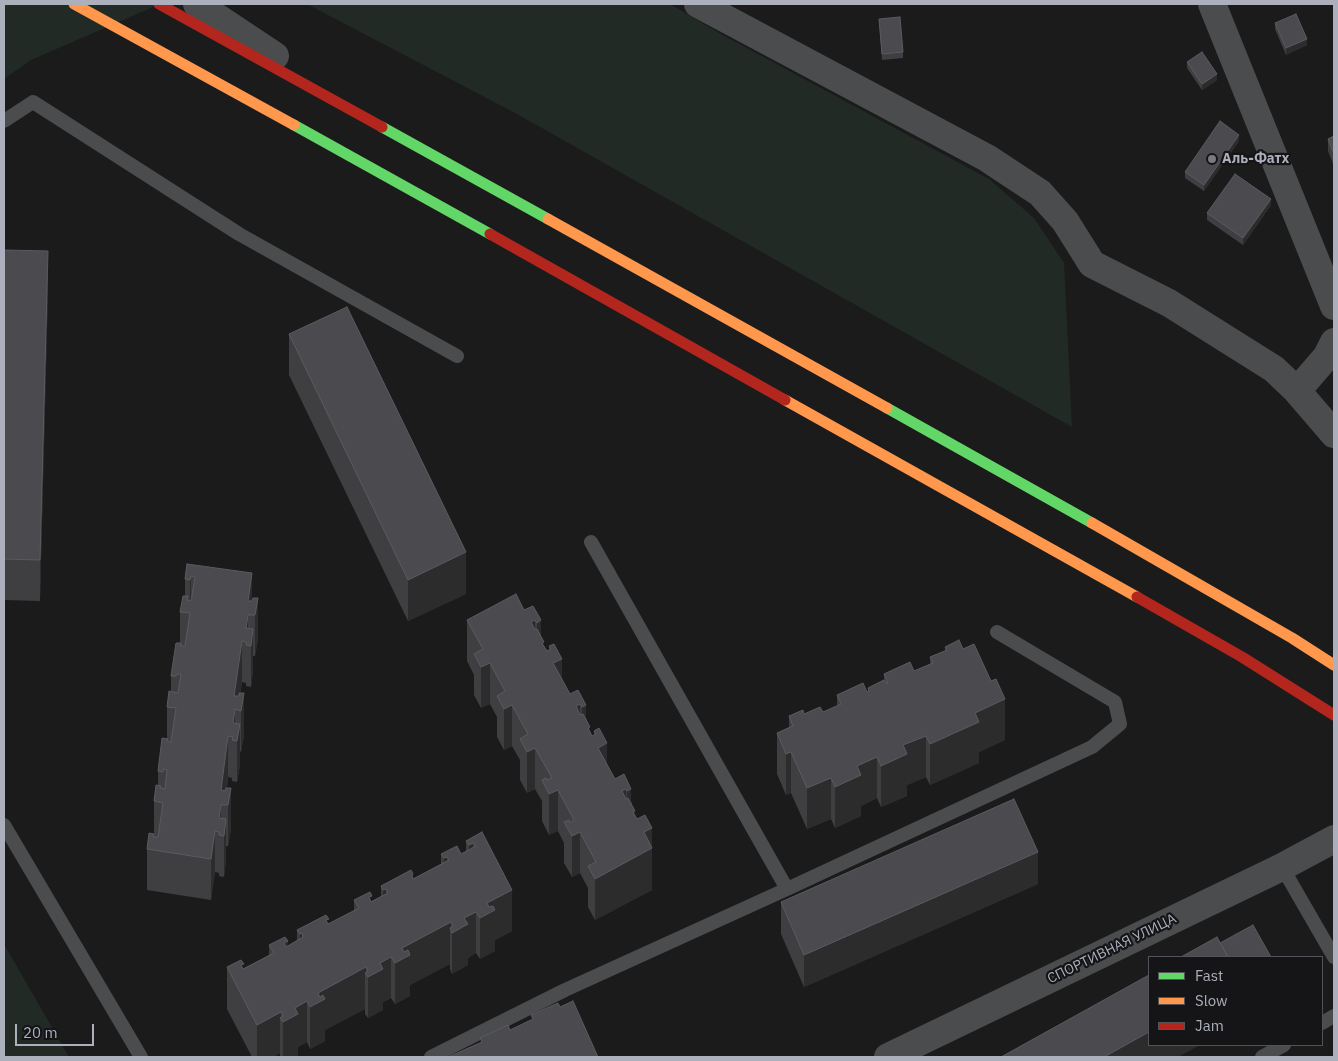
<!DOCTYPE html>
<html>
<head>
<meta charset="utf-8">
<style>
  body { margin:0 }
  #map { position:relative; width:1338px; height:1061px; overflow:hidden; background:#1b1b1b; font-family:"IBM Plex Sans",sans-serif }
  canvas { display:block }
  .frame { position:absolute; inset:0; border:5px solid #acafbc; pointer-events:none }
  .legend { position:absolute; left:1148px; top:956px; width:175px; height:90px; box-sizing:border-box; background:#151517; border:1px solid #515359; margin:0; padding:6px 9px; list-style:none; font-size:15px; color:#acafbc }
  .legend li { display:flex; align-items:center; gap:10px; height:25px }
  .legend b { width:25px; border:1px solid #515359 }
  .scale { position:absolute; left:15px; top:1024px; width:79px; height:22px; box-sizing:border-box; border:2px solid #acafbc; border-top:0; padding-left:6px; font-size:15px; line-height:18px; white-space:nowrap; color:#acafbc; -webkit-text-stroke:4px #151517; paint-order:stroke }
</style>
</head>
<body>
<div id="map">
<canvas width="1338" height="1061"></canvas>
<div class="frame"></div>
<ul class="legend">
<li><b style="height:6px;background:#63d668"></b>Fast</li>
<li><b style="height:6px;background:#ff974d"></b>Slow</li>
<li><b style="height:6px;background:#b3261e"></b>Jam</li>
</ul>
<div class="scale">20 m</div>
</div>
<script>
const g = document.querySelector('canvas').getContext('2d');
g.lineJoin = 'round';
function paint(path, color) { g.fillStyle = color; g.fill(path, 'evenodd'); }
const toPath = rows => new Path2D(rows.map(r => 'M' + r).join(''));
function strokePath(path, color, width, dash) { g.strokeStyle = color; g.lineWidth = width; g.lineCap = dash ? 'butt' : 'round'; g.setLineDash(dash || []); g.stroke(path); }
function write(font, color, halo, rows, align = 'center') {
  g.font = font + ' "IBM Plex Sans",sans-serif'; g.lineWidth = 4.5; g.setLineDash([]); g.textBaseline = 'middle'; g.strokeStyle = halo; g.fillStyle = color; for (const [text, x, y, turn = 0] of rows) {
    g.save(); g.translate(x, y); g.rotate((+turn || 0) * Math.PI / 180); g.textAlign = isNaN(turn) ? turn : align; if (halo) g.strokeText(text, 0, 0); g.fillText(text, 0, 0); g.restore();
  }
}
const green = toPath([
  [4,4,160,4,31,60,4,79],
  [307,4,670,4,721,34,989,179,1034,218,1064,263,1072,427,517,114],
  [4,944,69,1057,4,1057]
]);
const lane = toPath([
  [4,121,33,102,239,234,457,356],
  [591,542,787,889],
  [4,825,141,1057],
  [1282,867,1334,957],
  [1322,1023,1334,1016],
  [431,1057,565,990,787,889,1092,747,1120,724,1115,702,997,632],
  [1262,1057,1284,1045]
]);
const street = toPath([
  [197,4,275,56],
  [698,4,987,158,1040,193,1065,221,1092,264,1169,303,1274,369,1297,391,1334,434],
  [1212,4,1334,306],
  [1297,391,1327,356,1334,342],
  [888,1057,1282,867,1334,839]
]);
const fast = toPath([
  [294,125,490,234],
  [382,127,548,219],
  [887,408,1092,523]
]);
const slow = toPath([
  [74,4,294,125],
  [548,219,887,408],
  [785,400,1137,597],
  [1092,523,1292,638,1334,665]
]);
const jam = toPath([
  [159,4,382,127],
  [490,234,785,400],
  [1137,597,1242,657,1334,715]
]);
const wall = toPath([
  [879,19,903,52,903,58,882,60],
  [1275,23,1307,45,1286,55,1275,29],
  [1187,62,1217,80,1202,90,1187,68],
  [1334,136,1334,166,1328,151,1328,139],
  [1239,141,1204,191,1185,178,1185,172],
  [1271,205,1243,245,1207,220,1207,213],
  [4,250,48,292,40,601,4,600],
  [289,334,466,594,408,621,289,375],
  [187,564,252,601,258,598,258,639,255,656,253,656,253,670,251,687,246,686,246,683,242,682,240,693,244,735,241,752,240,751,240,765,237,782,232,781,232,778,228,777,227,788,231,829,228,846,226,846,226,860,224,877,219,876,219,873,215,872,211,900,147,890,147,849,154,834,154,801,158,786,158,771,167,739,167,707,171,692,171,676,180,643,180,612,185,596,185,579],
  [533,606,544,648,547,651,549,650,549,646,554,644,562,679,570,694,578,690,590,732,592,736,594,735,594,731,599,728,607,764,615,779,624,774,635,816,637,819,652,828,652,890,595,920,588,907,588,888,580,873,572,877,564,863,564,843,558,831,549,835,542,821,542,801,535,789,527,793,520,780,520,760,512,746,504,750,497,737,497,717,490,704,481,708,474,695,474,675,467,661,467,620,524,610],
  [945,647,1005,740,979,752,979,763,930,785,926,777,907,785,907,796,881,807,877,798,861,806,861,816,835,828,831,819,807,829,791,793,786,795,777,774,777,733,789,727,789,716,823,712,837,706,837,695,867,692,868,692,868,688,884,680,884,674,914,671,930,664,930,657,945,651],
  [482,832,512,931,495,940,495,951,480,959,476,953,468,958,468,965,452,974,450,969,450,964,410,985,410,996,395,1004,391,998,383,1002,383,1010,368,1018,365,1014,365,1009,325,1030,325,1041,310,1049,307,1042,298,1047,298,1055,294,1057,280,1057,280,1053,273,1057,252,1057,227,1009,227,967,244,969,269,955,269,945,288,946,297,941,297,930,329,924,354,911,354,900,372,901,381,896,381,886,413,879,441,864,441,854,461,854,466,851,466,841],
  [1038,884,804,987,781,934,781,902]
]);
const shadedWall = toPath([
  [1307,39,1307,45,1286,55,1286,48],
  [1217,74,1217,80,1202,90,1202,84],
  [1239,135,1239,141,1204,191,1204,185],
  [1271,199,1271,205,1243,245,1243,238],
  [48,251,48,292,40,601,40,560],
  [466,552,466,594,408,621,408,580],
  [252,573,252,614,248,615,248,646,246,628,248,601],
  [191,576,191,618,190,621,190,580],
  [258,598,258,639,255,656,255,615],
  [535,620,535,661,531,622],
  [541,620,541,661,537,664,537,623],
  [253,629,253,670,251,687,251,646],
  [242,641,242,682,238,710,235,709,235,740,233,723,234,696],
  [562,659,562,700,553,663],
  [490,663,490,704,481,708,481,667],
  [244,693,244,735,241,752,241,711],
  [1005,699,1005,740,979,752,979,763,930,785,930,744,975,713],
  [580,704,580,745,576,706],
  [512,705,512,746,504,750,504,709],
  [586,705,586,746,582,748,582,707],
  [240,724,240,765,237,782,237,741],
  [228,736,228,777,224,805,221,805,221,836,219,818,221,790],
  [926,736,926,777,907,785,907,796,881,807,881,766,903,745],
  [607,743,607,784,598,748],
  [535,748,535,789,527,793,527,752],
  [791,752,791,793,786,795,786,754],
  [877,757,877,798,861,806,861,816,835,828,835,787,857,766],
  [831,778,831,819,807,829,807,788],
  [231,788,231,829,228,846,228,805],
  [626,789,626,830,622,791],
  [631,789,631,830,627,832,627,791],
  [558,790,558,831,549,835,549,794],
  [226,819,226,860,224,877,224,836],
  [652,828,652,890,595,920,595,879,644,832],
  [215,831,215,872,211,900,211,859],
  [580,832,580,873,572,877,572,836],
  [473,843,473,884,469,886,469,845],
  [1038,852,1038,884,804,987,804,955],
  [447,857,447,898,444,899,444,858],
  [386,889,386,930,383,931,383,890],
  [512,890,512,931,495,940,495,951,480,959,480,918,487,903],
  [476,912,476,953,468,958,468,965,452,974,452,933,464,918],
  [451,922,451,930,450,928,450,964,410,985,410,996,395,1004,395,963,402,948],
  [302,933,302,975,300,975,300,934],
  [288,941,288,982,284,943],
  [391,957,391,998,383,1002,383,1010,368,1018,368,977,380,963],
  [366,967,366,974,365,973,365,1009,325,1030,325,1041,310,1049,310,1007,318,993],
  [307,1001,307,1042,298,1047,298,1055,294,1057,283,1057,283,1022,295,1008],
  [281,1012,281,1020,280,1018,280,1053,273,1057,257,1057,257,1025],
  [1149,1032,1149,1045,1200,1045,1178,1057,1104,1057]
]);
const building = toPath([
  [1296,14,1307,39,1286,48,1275,23,1296,14],
  [900,17,903,52,882,54,879,19,900,17],
  [1202,52,1217,74,1202,84,1187,62,1202,52],
  [1220,121,1239,135,1204,185,1185,172,1220,121],
  [1334,136,1334,154,1328,139,1334,136],
  [1235,174,1271,199,1243,238,1207,213,1235,174],
  [4,250,48,251,40,560,4,559,4,250],
  [347,307,466,552,408,580,289,334,347,307],
  [187,564,252,573,248,601,252,601,253,598,258,598,255,615,248,615,246,628,253,629,251,646,246,645,246,642,242,641,234,696,239,696,239,693,244,693,241,711,235,709,233,723,240,724,237,741,232,740,233,737,228,736,221,790,225,791,226,788,231,788,228,805,221,805,219,818,226,819,224,836,219,835,219,832,215,831,211,859,147,849,149,833,154,834,153,837,158,837,163,803,154,801,156,785,161,786,160,788,165,789,167,770,163,769,163,772,158,771,162,738,168,739,167,741,171,742,176,708,167,707,169,691,178,693,181,674,177,674,176,676,171,676,176,643,181,643,181,646,185,646,190,613,180,612,183,596,188,596,187,600,191,601,195,577,191,576,190,580,185,579,187,564],
  [516,594,524,610,533,606,541,620,537,623,535,620,531,622,535,630,537,629,544,642,542,643,547,651,551,649,549,646,554,644,562,659,553,663,570,694,578,690,586,705,582,707,580,704,576,706,580,715,583,714,590,727,588,728,592,736,596,734,594,731,599,728,607,743,598,748,615,779,624,774,631,789,627,791,626,789,622,791,626,799,628,798,635,811,633,812,637,819,645,815,652,828,644,832,652,848,595,879,588,866,596,862,580,832,572,836,564,822,569,820,570,823,574,820,558,790,549,794,542,780,546,778,547,780,552,778,535,748,527,752,520,739,528,734,512,705,504,709,497,696,505,691,490,663,481,667,474,654,483,649,467,620,516,594],
  [959,640,963,649,974,644,991,681,996,679,1005,699,975,713,979,722,930,744,926,736,903,745,907,754,881,766,877,757,857,766,861,775,835,787,831,778,807,788,791,752,786,754,777,733,793,726,789,716,803,710,804,714,820,707,823,712,841,704,837,695,863,683,867,692,869,691,868,688,884,680,886,683,888,683,884,674,910,662,914,671,933,663,930,657,947,650,945,647,959,640],
  [1014,799,1038,852,804,955,781,902,1014,799],
  [482,832,512,890,487,903,489,907,493,906,495,910,480,918,476,912,464,918,468,924,452,933,450,928,453,926,451,922,402,948,404,952,408,950,410,955,395,963,391,957,380,963,383,969,368,977,365,973,368,971,366,967,318,993,320,997,323,995,325,999,310,1007,307,1001,295,1008,298,1014,283,1022,280,1018,283,1016,281,1012,257,1025,227,967,241,960,244,964,241,965,243,969,274,953,269,945,285,937,288,941,284,943,286,947,303,937,302,933,300,934,297,930,326,915,329,919,326,920,328,924,359,908,354,900,370,892,372,896,369,897,371,902,388,893,386,889,383,890,381,886,411,870,413,874,412,875,413,879,449,860,447,857,444,858,441,854,457,846,461,854,476,846,473,843,469,845,466,841,482,832],
  [1253,925,1271,957,1228,957,1220,943,1253,925],
  [1217,937,1228,957,1181,957,1217,937],
  [1149,975,1149,1032,1104,1057,1001,1057,1149,975],
  [573,1001,598,1057,448,1057,482,1042,480,1038,508,1025,510,1030,533,1019,531,1015,558,1003,560,1007,573,1001]
]);
const markers = [
  [1212,159,5,"#797b84"]
];
const poiNames = [
  ["Аль-Фатх",1222,159]
];
const streetNames = [
  ["СПОРТИВНАЯ УЛИЦА",1112,949,-26]
];
paint(green, '#222a25');
strokePath(lane, '#4b4c4e', 14);
strokePath(street, '#4b4c4e', 28);
strokePath(fast, '#63d668', 11);
strokePath(slow, '#ff974d', 11);
strokePath(jam, '#b3261e', 11);
paint(wall, '#3f3f42');
paint(shadedWall, '#2c2c2d');
paint(building, '#4b4b4f');
strokePath(building, '#5a5b60', 1);
for (const [x, y, r, color] of markers) { const dot = new Path2D(); dot.arc(x, y, r, 0, 2 * Math.PI); g.fillStyle = color; g.fill(dot); strokePath(dot, '#151517', 2); }
write('bold 14px', '#acafbc', '#151517', poiNames, 'left');
write('14px', '#acafbc', '#151517', streetNames);
</script>
</body>
</html>
